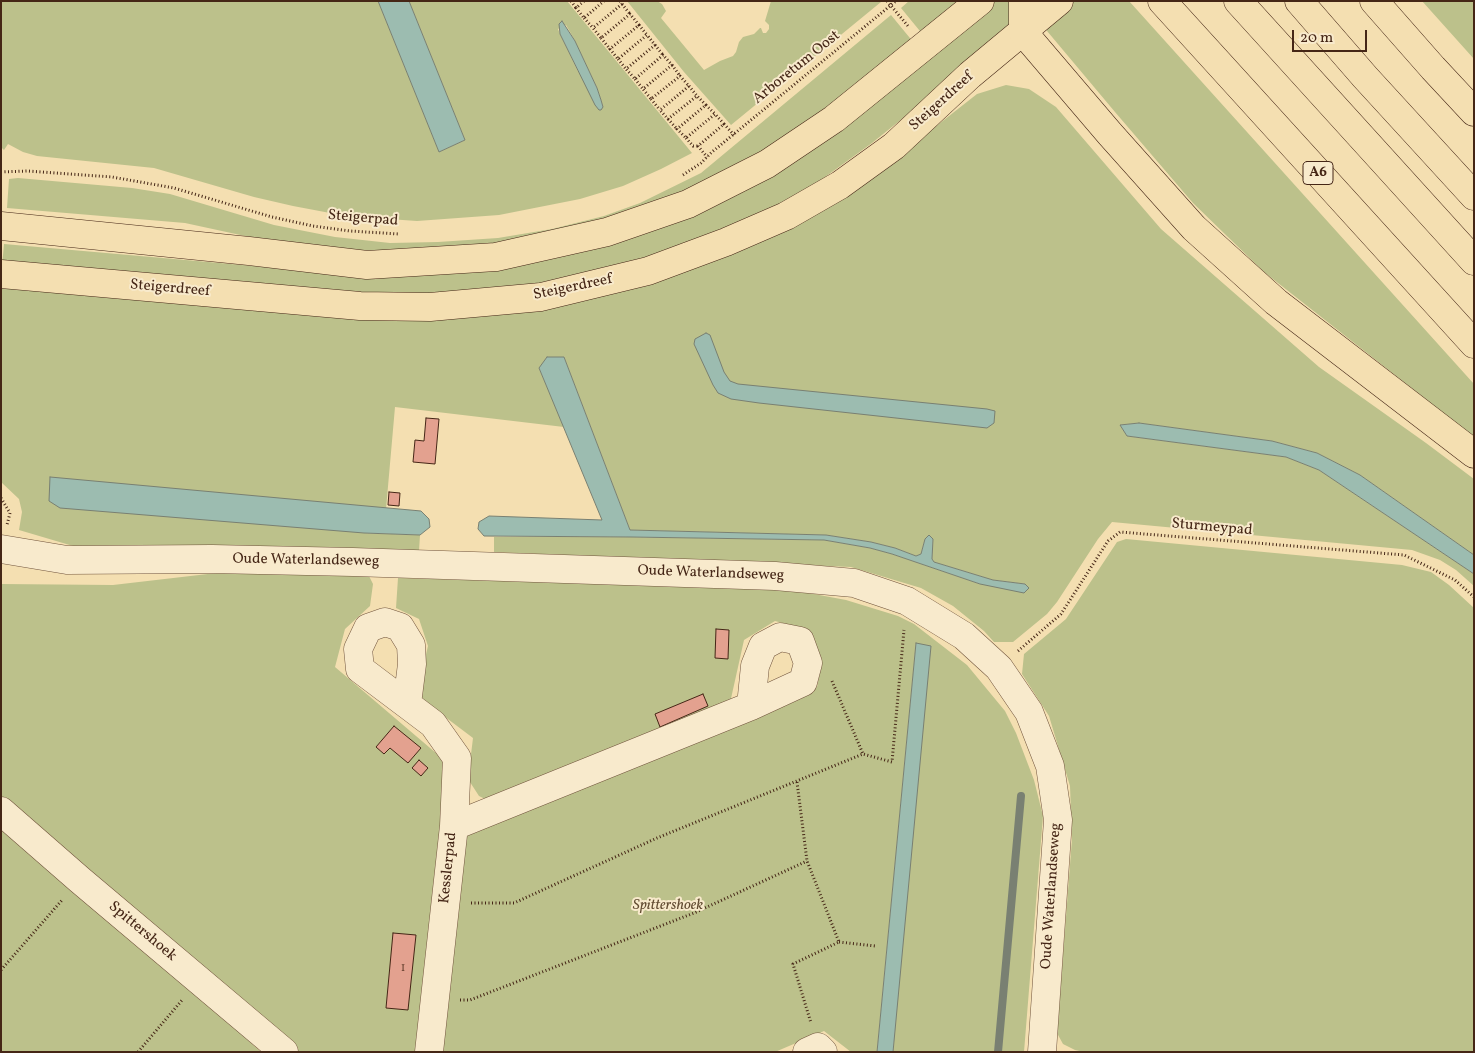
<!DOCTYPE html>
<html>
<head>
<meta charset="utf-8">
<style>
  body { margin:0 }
  #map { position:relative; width:1475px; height:1053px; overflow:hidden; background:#f4dfb1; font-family:Vollkorn,serif }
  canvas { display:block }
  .frame { position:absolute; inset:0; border:2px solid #452616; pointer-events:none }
  .scale { position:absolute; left:1292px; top:30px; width:75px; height:22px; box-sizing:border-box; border:2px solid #452616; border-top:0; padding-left:6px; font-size:15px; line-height:18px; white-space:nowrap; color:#452616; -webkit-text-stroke:4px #f8eacc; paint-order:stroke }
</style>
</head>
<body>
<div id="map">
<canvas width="1475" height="1053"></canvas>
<div class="frame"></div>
<div class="scale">20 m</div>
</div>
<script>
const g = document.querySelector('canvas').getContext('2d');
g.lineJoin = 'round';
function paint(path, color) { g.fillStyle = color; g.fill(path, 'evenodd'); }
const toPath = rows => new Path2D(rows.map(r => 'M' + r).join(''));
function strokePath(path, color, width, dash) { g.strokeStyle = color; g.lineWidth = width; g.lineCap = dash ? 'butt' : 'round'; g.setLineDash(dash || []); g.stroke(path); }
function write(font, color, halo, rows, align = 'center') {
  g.font = font + ' Vollkorn,serif'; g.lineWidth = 4; g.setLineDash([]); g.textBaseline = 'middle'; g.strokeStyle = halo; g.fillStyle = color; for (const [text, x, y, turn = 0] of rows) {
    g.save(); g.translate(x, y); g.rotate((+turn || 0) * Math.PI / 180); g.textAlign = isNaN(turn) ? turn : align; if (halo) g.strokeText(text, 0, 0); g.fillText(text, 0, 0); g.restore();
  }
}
const green = toPath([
  [1,1,378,1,439,152,465,140,409,1,567,1,692,153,661,169,623,186,580,199,499,215,417,221,346,216,293,206,254,197,154,168,37,156,23,152,8,144,4,150,1,147],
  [566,25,575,41,597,88,601,100,603,107,578,71,560,34,558,29],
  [627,1,657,1,662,4,666,11,661,18,704,70,720,61,733,56,736,52,739,42,743,37,754,34,760,28,761,28,763,33,766,33,769,29,769,25,765,21,771,1,880,1,881,2,731,125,684,72],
  [909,1,967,1,924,36,901,8],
  [988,1,1009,1,1009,14,1013,28,1011,31,872,143,814,185,768,210,700,241,552,285,420,299,2,266,4,244,344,274,687,215],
  [1072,1,1129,1,1474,384,1474,440,1428,401,1264,272,1193,203,1115,112,1042,25],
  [1422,1,1474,1,1474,59],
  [891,15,914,43,830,113,701,192,539,242,400,253,282,244,185,223,7,208,9,179,18,178,132,188,170,194,274,225,335,237,390,243,438,242,498,238,552,229,604,216,640,203,701,173],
  [1006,85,1029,89,1056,107,1161,229,1319,367,1426,443,1474,479,1474,555,1360,475,1317,453,1272,441,1139,423,1121,425,1127,436,1286,457,1319,470,1474,574,1474,586,1456,570,1440,560,1412,550,1112,522,1098,539,1057,602,1047,614,1013,642,994,642,984,631,953,606,921,588,851,567,494,552,494,537,631,537,824,540,870,548,892,554,980,584,1025,584,993,580,934,562,932,559,933,539,925,539,921,554,916,556,895,548,871,542,826,535,630,530,564,357,539,368,564,427,395,407,386,509,50,478,364,533,420,535,419,551,115,551,73,546,19,530,22,512,19,499,1,482,1,287,389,313,583,295,893,160,977,94],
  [1126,539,1402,565,1431,572,1449,585,1474,608,1474,1052,1084,1052,1075,1050,1063,1044,1057,1033,1072,839,1070,786,1049,716,1022,674,1024,654,1066,619,1117,542],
  [225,572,367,572,373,584,370,606,345,629,335,667,443,759,444,796,418,1052,293,1052,125,907,1,796,1,584,113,585],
  [398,578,787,589,846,600,898,616,914,624,967,665,1005,711,1016,733,1034,780,1043,816,1024,1052,893,1052,916,643,877,1052,851,1052,824,1031,775,1052,436,1052,460,841,472,827,817,687,822,663,809,630,775,621,744,640,730,703,493,803,479,796,468,779,473,738,416,695,428,646,419,619,396,608],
  [1,824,189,987,261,1052,1,1052]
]);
const water = toPath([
  [378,1,409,1,465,140,439,152,378,1],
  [562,21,575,41,597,88,601,100,603,107,601,110,599,110,595,105,560,34,559,24,562,21],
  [706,333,710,335,724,372,730,381,738,384,987,409,995,411,994,423,987,428,759,403,731,399,718,393,713,385,694,344,695,339,706,333],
  [547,357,564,357,630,530,826,535,871,542,895,548,916,556,921,554,925,539,929,535,933,539,932,559,934,562,993,580,1025,584,1029,588,1024,593,980,584,892,554,870,548,824,540,631,537,484,536,478,529,479,522,489,516,602,520,539,368,547,357],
  [1139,423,1272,441,1317,453,1360,475,1474,555,1474,574,1319,470,1286,457,1127,436,1120,425,1139,423],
  [50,477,421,511,429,519,430,527,420,535,364,533,60,508,49,501,50,477],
  [916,643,931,646,893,1052,877,1052,916,643]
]);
const stream = toPath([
  [998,1052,1021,796]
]);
const building = toPath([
  [426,418,439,419,435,464,413,462,415,440,424,441,426,418],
  [389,492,400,493,399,506,388,505,389,492],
  [716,629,729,630,728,659,715,658,716,629],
  [703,694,708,706,660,727,655,714,703,694],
  [394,726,421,748,408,763,390,748,384,754,376,747,394,726],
  [419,760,428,768,421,776,412,768,419,760],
  [393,933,416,935,408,1010,386,1008,393,933]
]);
const path = toPath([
  [571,1,576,8],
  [584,1,576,8,584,18,604,1],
  [620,1,622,4,593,28,601,38,630,14,639,25,610,49,618,59,647,35,655,45,626,69,635,79,663,55,672,65,643,89,651,99,680,76,689,86,660,110,668,119,697,96,706,105,677,129,686,138,715,114,724,124,698,146,707,157],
  [887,1,908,26],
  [622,4,630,14],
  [584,18,593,28],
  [639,25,647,35],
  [601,38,610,49],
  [655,45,663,55],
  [618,59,626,69],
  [672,65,680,76],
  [635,79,643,89],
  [689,86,697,96],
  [651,99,660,110],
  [706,105,715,114],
  [668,119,677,129],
  [724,124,734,135],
  [686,138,693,146,698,146],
  [1,172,28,171,112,177,174,188,272,217,313,226,350,231,399,234],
  [683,175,701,163,712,152,896,1],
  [1,498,10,513,7,525],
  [1018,651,1061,614,1108,541,1120,532,1404,555,1455,580,1474,597],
  [832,681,863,754],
  [797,782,807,861,839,942,793,964,811,1023],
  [471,903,514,903,657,838,863,754,892,762,904,630],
  [839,942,875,946],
  [1,970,63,899],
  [460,1000,470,1000,694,913,807,861],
  [138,1052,183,999]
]);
const minor = toPath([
  [1,549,67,560,212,559,353,562,775,576,854,583,907,601,964,636,999,668,1029,712,1050,766,1058,820,1042,1052],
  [407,704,412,664,411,645,400,627,385,622,368,628,358,649,360,669,433,724,457,758,454,826,429,1052],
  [1,811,80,880,284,1052],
  [454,826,751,706,803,682,808,663,800,641,780,637,763,646,755,666,751,706],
  [807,1052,818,1047,823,1052]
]);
const major = toPath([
  [1,226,249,251,367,265,496,257,607,232,688,204,767,164,834,119,980,1],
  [1,274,360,306,430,307,541,297,648,271,726,242,786,216,840,185,894,146,970,75,1059,1]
]);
const highway = toPath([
  [1023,1,1023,32,1110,134,1194,228,1276,302,1474,454],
  [1162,1,1474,344],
  [1238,1,1474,261],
  [1299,1,1365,77,1474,196],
  [1374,1,1433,68,1474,112]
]);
const numberNames = [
  ["1",403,969]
];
const shields = [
  [1318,173,30]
];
const shieldNames = [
  ["A6",1318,173]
];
const streetNames = [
  ["Arboretum Oost",797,68,-39],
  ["Steigerdreef",942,102,-42],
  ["Steigerpad",363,219,5],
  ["Steigerdreef",573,288,-12],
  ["Steigerdreef",170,289,5],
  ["Sturmeypad",1212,528,5],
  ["Oude Waterlandseweg",306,561,1],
  ["Oude Waterlandseweg",711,574,2],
  ["Kesslerpad",449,868,-84],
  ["Oude Waterlandseweg",1052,896,-86],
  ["Spittershoek",142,932,40]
];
const parkNames = [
  ["Spittershoek",668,906]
];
paint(green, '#bcc18b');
paint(water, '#9cbcb0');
strokePath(water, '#798072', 1);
strokePath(stream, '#798072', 8);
paint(building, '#e3a18f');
strokePath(building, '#452616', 1);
strokePath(minor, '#71543d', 29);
strokePath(major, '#452616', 29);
strokePath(highway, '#452616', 29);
strokePath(path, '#452616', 3, [1, 2.5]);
strokePath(minor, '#f8eacc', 28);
strokePath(major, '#f4dfb1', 28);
strokePath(highway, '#f4dfb1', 28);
write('12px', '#6c4534', null, numberNames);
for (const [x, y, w] of shields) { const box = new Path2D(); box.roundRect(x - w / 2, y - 11.5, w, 23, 4); g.fillStyle = '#f8eacc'; g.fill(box); strokePath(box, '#452616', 1); }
write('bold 14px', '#452616', null, shieldNames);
write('15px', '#452616', '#f8eacc', streetNames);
write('italic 15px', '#634d33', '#f8eacc', parkNames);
</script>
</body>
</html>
